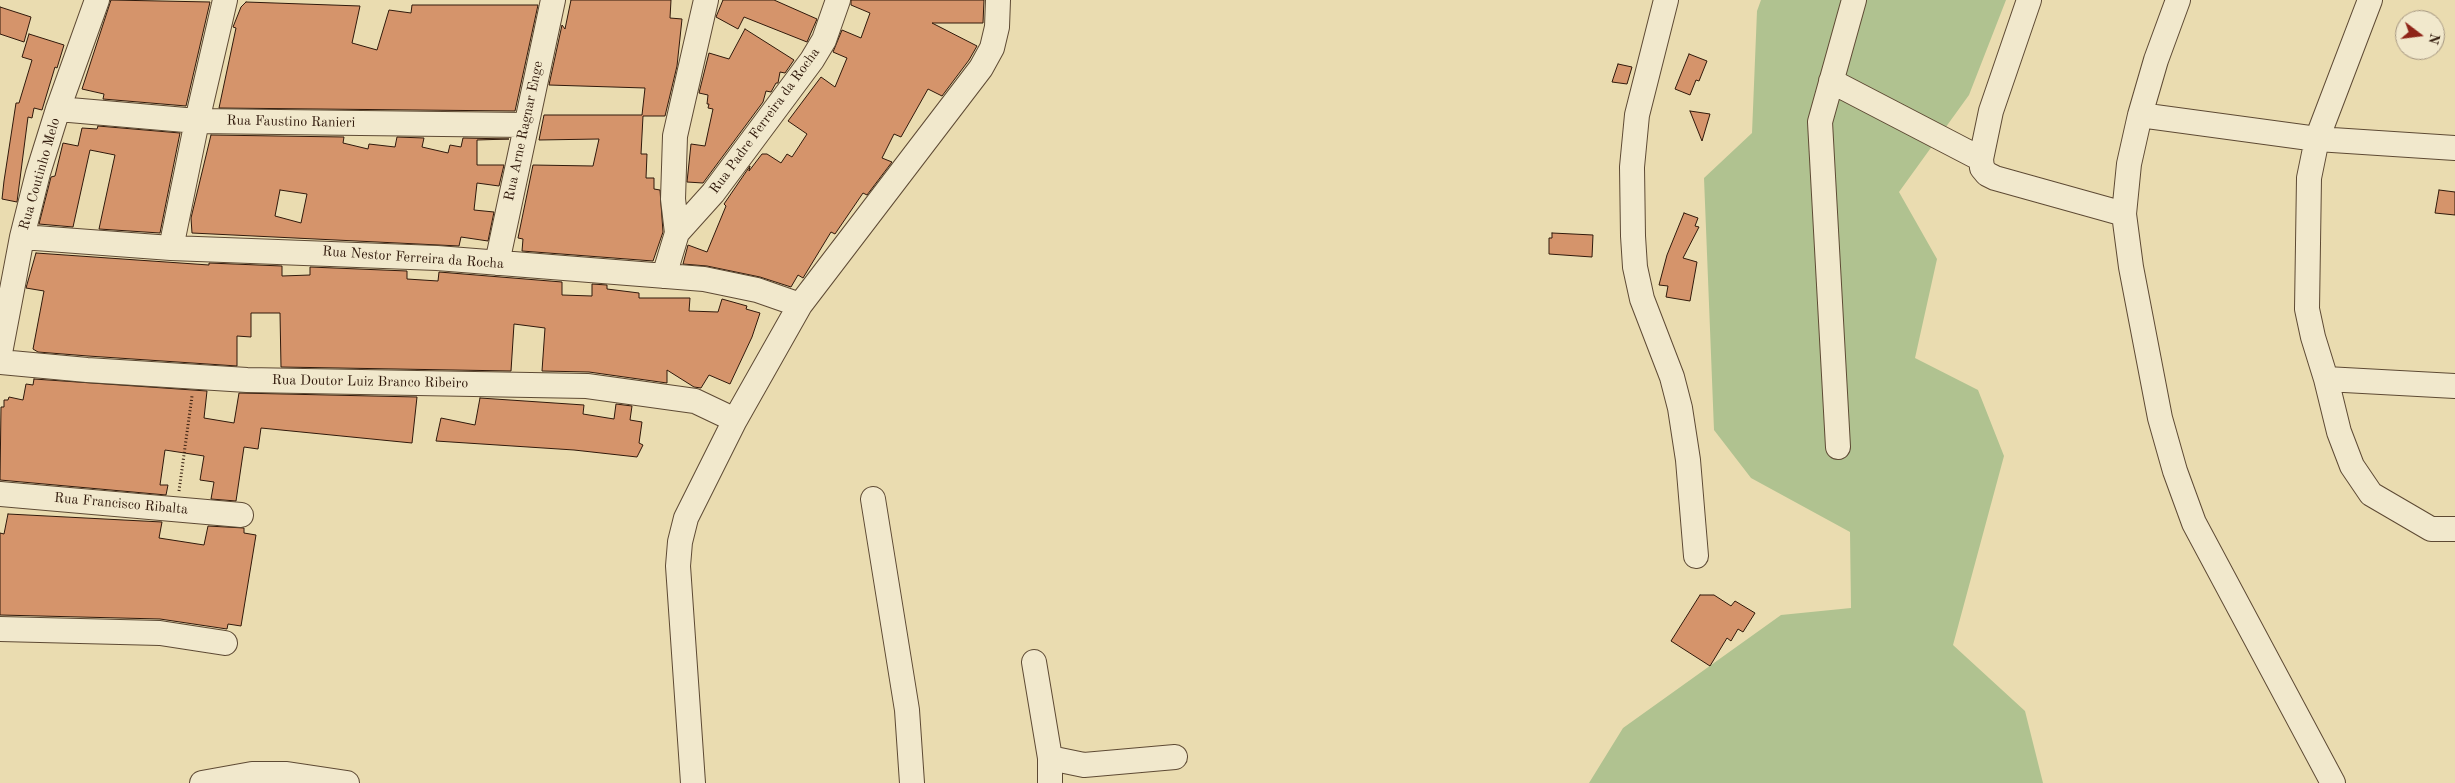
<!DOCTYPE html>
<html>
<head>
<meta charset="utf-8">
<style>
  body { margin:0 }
  #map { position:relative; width:2455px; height:783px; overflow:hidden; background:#eadcb0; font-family:"Old Standard TT",serif }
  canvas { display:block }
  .north { position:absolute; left:2395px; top:10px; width:50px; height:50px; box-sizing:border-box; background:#f1e8cc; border:1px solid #a4957f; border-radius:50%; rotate:105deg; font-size:14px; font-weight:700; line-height:20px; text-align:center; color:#30190b }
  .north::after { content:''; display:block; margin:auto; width:18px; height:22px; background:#8f2418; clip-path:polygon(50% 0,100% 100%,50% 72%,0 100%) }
</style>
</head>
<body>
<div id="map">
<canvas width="2455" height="783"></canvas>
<div class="north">N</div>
</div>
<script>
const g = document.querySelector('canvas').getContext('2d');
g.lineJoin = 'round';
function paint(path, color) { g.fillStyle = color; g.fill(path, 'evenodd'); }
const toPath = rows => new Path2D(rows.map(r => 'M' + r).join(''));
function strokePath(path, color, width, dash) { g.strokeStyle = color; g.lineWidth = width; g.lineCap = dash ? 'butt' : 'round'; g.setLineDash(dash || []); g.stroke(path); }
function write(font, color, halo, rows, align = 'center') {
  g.font = font + ' "Old Standard TT",serif'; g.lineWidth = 4; g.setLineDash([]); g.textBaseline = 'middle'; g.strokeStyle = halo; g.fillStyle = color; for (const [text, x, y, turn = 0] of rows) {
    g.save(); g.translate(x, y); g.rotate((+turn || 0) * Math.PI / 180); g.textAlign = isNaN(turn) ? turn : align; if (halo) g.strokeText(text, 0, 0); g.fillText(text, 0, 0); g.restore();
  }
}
const green = toPath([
  [1761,0,2006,0,1969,95,1899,192,1937,259,1915,358,1978,390,2004,456,1953,645,2025,711,2043,783,1589,783,1623,728,1781,615,1851,608,1850,532,1751,478,1714,430,1704,178,1752,133,1757,11]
]);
const building = toPath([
  [111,0,210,2,186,106,103,99,104,94,82,89,111,0],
  [571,0,671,0,670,18,682,19,677,66,665,116,643,116,641,154,647,154,646,178,654,178,654,189,660,190,663,232,653,261,522,251,523,239,518,238,533,165,593,166,599,139,539,140,544,115,642,115,645,88,549,85,562,25,565,29,571,0],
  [723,0,774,0,817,19,807,42,744,17,738,29,716,17,723,0],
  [851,0,984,0,983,23,932,23,977,46,969,60,942,96,928,89,901,137,894,134,882,158,892,162,867,195,863,193,835,234,831,232,803,278,798,275,791,287,760,277,707,266,683,264,688,245,707,252,726,206,724,204,750,166,749,171,762,154,767,154,781,163,787,154,792,157,807,134,788,121,821,77,835,87,847,58,833,52,842,30,861,38,870,13,851,5,851,0],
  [246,2,360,6,352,43,377,50,389,10,411,13,412,5,538,5,515,111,219,108,236,28,233,27,241,7,246,2],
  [0,7,31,17,24,42,0,34,0,7],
  [745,29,794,60,785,73,780,72,778,83,776,83,771,92,766,91,763,102,703,183,687,182,691,144,705,146,713,109,708,108,709,104,707,104,708,95,699,93,709,53,729,59,745,29],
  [29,34,64,45,57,68,55,67,42,110,34,108,32,118,28,117,17,202,2,199,4,181,16,103,19,103,32,60,22,57,29,34],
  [1689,54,1707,61,1699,81,1696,80,1690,95,1675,89,1689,54],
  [1618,64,1632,67,1627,84,1612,82,1618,64],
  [1690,111,1710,114,1702,141,1690,111],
  [98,126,180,133,160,233,99,229,115,155,90,150,73,227,39,224,51,177,55,176,63,143,78,146,82,128,97,129,98,126],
  [211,135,344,137,343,143,368,149,369,144,395,147,397,137,424,138,422,147,448,153,450,145,461,147,463,138,509,139,477,140,477,165,504,165,499,186,477,183,474,210,494,212,488,241,461,237,459,246,192,233,191,218,211,135],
  [280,190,307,194,301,223,275,216,280,190],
  [2439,190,2455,192,2455,215,2435,213,2439,190],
  [1684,213,1698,218,1695,226,1699,227,1683,258,1697,262,1690,301,1666,297,1668,286,1659,285,1667,255,1684,213],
  [1552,233,1593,235,1592,257,1549,254,1549,238,1552,238,1552,233],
  [36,253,209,265,209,263,282,266,282,276,310,275,310,267,407,271,407,279,438,281,439,272,562,282,562,295,592,296,592,284,607,285,607,289,639,293,639,298,690,298,689,311,718,312,722,299,747,306,746,309,760,313,752,337,730,384,709,375,701,388,694,387,667,370,667,383,589,372,542,371,545,328,514,324,511,371,281,367,280,313,251,313,251,337,237,336,237,366,88,356,38,352,33,349,44,291,26,288,36,253],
  [34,379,207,391,204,418,234,423,239,393,417,397,412,443,261,428,258,449,244,447,236,501,211,499,214,482,200,480,204,456,165,450,160,485,168,485,166,495,0,480,1,407,4,407,4,400,8,400,9,397,23,400,26,384,33,385,34,379],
  [480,398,584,405,583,414,614,419,616,404,632,406,630,420,642,422,639,443,643,445,637,457,574,450,436,441,441,418,475,425,480,398],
  [8,514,162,522,159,538,204,545,208,526,244,528,244,533,256,535,241,626,228,624,227,629,160,619,0,615,0,533,4,534,8,514],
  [1700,595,1714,595,1731,606,1735,601,1755,613,1743,632,1738,629,1731,641,1727,638,1710,666,1671,641,1700,595]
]);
const path = toPath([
  [179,491,192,396]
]);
const minor = toPath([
  [1666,0,1637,115,1632,167,1633,236,1635,267,1642,299,1672,377,1680,408,1688,460,1696,556],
  [2029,0,1991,111,1981,159,1982,168,1987,174,1995,178,2124,214],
  [2178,0,2156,60,2140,115,2129,164,2124,214,2131,267,2160,418,2175,471,2194,523,2333,783],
  [2370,0,2317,139,2309,178,2307,309,2313,337,2326,379,2455,386],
  [1831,81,1981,159],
  [58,109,197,121,525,125],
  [2140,115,2317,139,2455,148],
  [677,233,673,199,675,136,706,0],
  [22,237,171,248,437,258,704,279,757,290,800,305],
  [171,248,197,121,225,0],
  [497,263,553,0],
  [664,276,677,233,713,193,812,60,824,40,838,0],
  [0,353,22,237,38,173,58,109,97,0],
  [0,362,87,370,247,380,587,386,695,401,735,420],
  [2326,379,2339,432,2352,466,2371,494,2431,529,2455,529],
  [1838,447,1820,122,1854,0],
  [0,494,241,515],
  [873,499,907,710,912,783],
  [0,629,160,633,225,643],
  [1034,662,1050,758,1084,765,1175,757],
  [202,783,252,774,287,774,347,783],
  [693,783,678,566,680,542,686,518,735,420,800,305,981,68,992,48,997,27,998,0],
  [1050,783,1050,758]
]);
const streetNames = [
  ["Rua Padre Ferreira da Rocha",765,121,-54],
  ["Rua Faustino Ranieri",291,122,1],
  ["Rua Arne Ragnar Enge",524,131,-78],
  ["Rua Coutinho Melo",40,174,-74],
  ["Rua Nestor Ferreira da Rocha",413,258,4],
  ["Rua Doutor Luiz Branco Ribeiro",370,382,1],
  ["Rua Francisco Ribalta",121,504,5]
];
paint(green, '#b0c290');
paint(building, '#d5946b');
strokePath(building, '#30190b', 1);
strokePath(minor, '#5e4a34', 26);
strokePath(path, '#30190b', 3, [1, 2.5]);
strokePath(minor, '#f1e8cc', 24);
write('14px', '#30190b', '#f1e8cc', streetNames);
</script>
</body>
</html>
